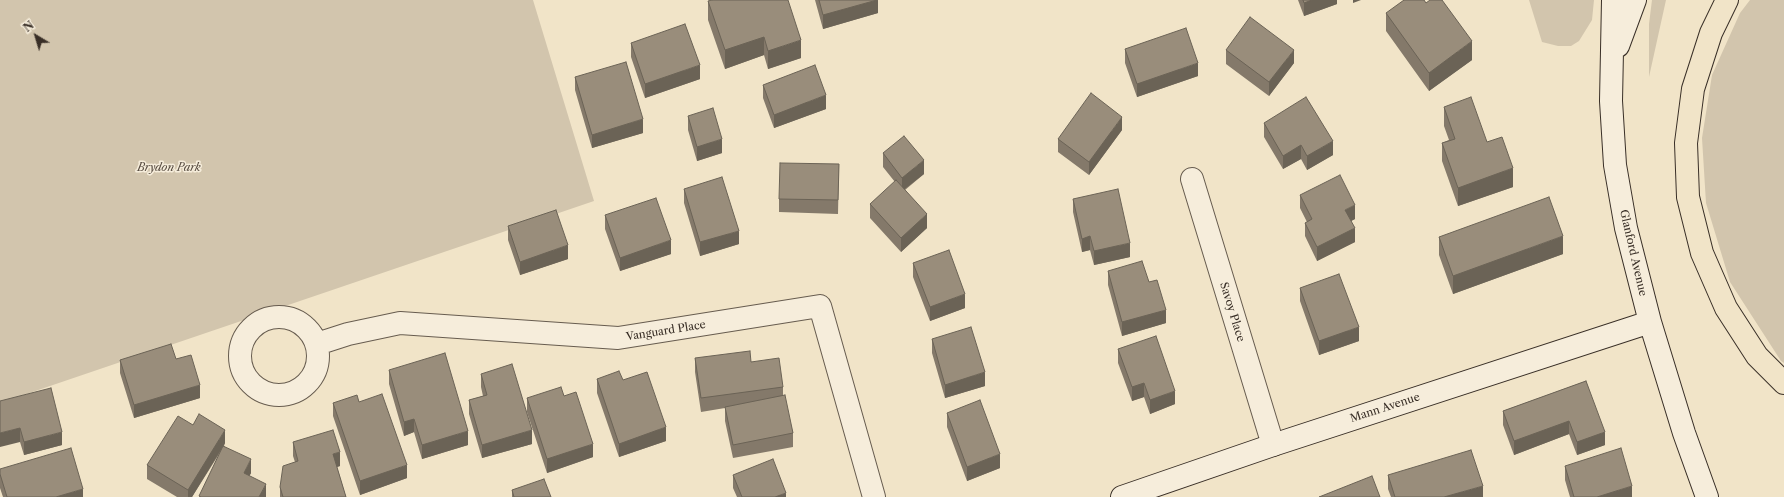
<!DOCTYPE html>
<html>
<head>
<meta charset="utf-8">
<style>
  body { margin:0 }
  #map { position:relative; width:1784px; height:497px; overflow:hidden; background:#f1e4c8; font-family:"Libre Caslon Text",serif }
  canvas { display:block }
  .north { position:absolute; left:16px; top:16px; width:40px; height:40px; -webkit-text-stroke:3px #f6eddb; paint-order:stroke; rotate:322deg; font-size:11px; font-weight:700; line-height:16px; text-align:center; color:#392f27 }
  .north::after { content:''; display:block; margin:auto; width:14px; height:18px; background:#392f27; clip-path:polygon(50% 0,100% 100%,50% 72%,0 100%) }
</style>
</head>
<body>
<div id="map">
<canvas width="1784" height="497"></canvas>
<div class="north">N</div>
</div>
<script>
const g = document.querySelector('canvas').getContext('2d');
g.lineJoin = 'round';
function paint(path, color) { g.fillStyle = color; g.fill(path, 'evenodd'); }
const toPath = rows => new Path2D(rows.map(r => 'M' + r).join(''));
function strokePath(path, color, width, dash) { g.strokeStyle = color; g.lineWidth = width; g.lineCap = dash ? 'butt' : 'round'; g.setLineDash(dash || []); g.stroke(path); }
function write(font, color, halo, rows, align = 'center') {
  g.font = font + ' "Libre Caslon Text",serif'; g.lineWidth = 3; g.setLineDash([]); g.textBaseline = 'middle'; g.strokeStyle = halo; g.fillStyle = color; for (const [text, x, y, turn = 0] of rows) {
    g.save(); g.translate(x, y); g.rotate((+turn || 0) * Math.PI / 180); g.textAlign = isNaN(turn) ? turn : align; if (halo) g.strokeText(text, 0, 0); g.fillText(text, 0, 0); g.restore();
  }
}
const green = toPath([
  [0,0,533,0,594,201,0,403],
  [1529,0,1594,0,1592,20,1579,41,1571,46,1558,46,1542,42],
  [1652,0,1666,0,1649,77,1649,24],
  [1750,0,1784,0,1784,363,1781,361,1730,282,1706,203,1702,138,1712,75,1740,13]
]);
const minor = toPath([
  [1192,179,1273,445],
  '240 356a39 39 0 1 1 78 0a39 39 0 1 1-78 0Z',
  [317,344,348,334,400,323,618,338,820,306,874,497]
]);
const secondary = toPath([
  [1613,0,1611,101,1615,165,1626,228,1650,322,1684,433,1707,497],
  [1618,46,1635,0],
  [1122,497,1273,445,1650,322]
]);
const motorway = toPath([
  [1727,0,1711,33,1693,89,1686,143,1688,197,1702,253,1726,308,1757,356,1784,383]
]);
const wall = toPath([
  [815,0,878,0,878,13,823,29],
  [1298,0,1337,0,1337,4,1304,16],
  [708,1,801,58,768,69,764,55,725,69,708,20],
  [1386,13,1472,60,1429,91,1386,31],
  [631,43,700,79,645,98,631,57],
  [1125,49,1198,76,1137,97,1125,63],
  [1226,50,1294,63,1269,96,1226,64],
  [575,77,643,133,592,148,575,90],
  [763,85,826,109,774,128,763,98],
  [1444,107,1487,142,1513,187,1458,206,1442,161,1442,143,1449,140,1444,126],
  [688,116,722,153,697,161,688,130],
  [1264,123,1333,155,1307,170,1301,159,1283,169,1264,137],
  [1122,130,1089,175,1058,152,1058,139],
  [883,153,924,174,905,190,927,228,901,252,870,218,870,204,895,182,883,167],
  [839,164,838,214,779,212,779,199],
  [684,189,739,244,700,256,684,203],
  [1300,195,1355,219,1351,221,1355,242,1317,261,1305,236,1305,223,1307,222,1300,208],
  [1073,199,1130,257,1094,265,1090,250,1082,252,1073,212],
  [605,215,671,254,620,271,605,229],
  [508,226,568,259,520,275,508,240],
  [1439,237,1563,254,1453,294,1439,255],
  [913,263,965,308,930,321,913,277],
  [1108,271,1149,282,1166,323,1122,336,1108,285],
  [1300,288,1359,341,1319,355,1300,301],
  [932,339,985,386,945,398,932,353],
  [1118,349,1175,404,1150,414,1144,397,1132,401,1118,363],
  [695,358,751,362,783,387,783,395,793,433,793,447,733,458,725,421,725,408,701,412,695,372],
  [176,359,200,398,134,418,120,373,120,360],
  [389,370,468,445,422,459,414,432,404,436,389,384],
  [481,374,532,444,482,458,469,414,469,400,483,396,481,387],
  [597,379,623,380,666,441,619,457,597,393],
  [1586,381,1605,445,1577,455,1569,434,1514,455,1503,425,1503,411],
  [564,396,593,457,547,473,527,412,527,398],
  [0,401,62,445,24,455,20,442],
  [359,402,407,478,360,495,333,416,333,403],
  [947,413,1000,468,967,481,947,427],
  [193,425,225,443,224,446,251,473,249,476,266,497,199,497,221,451,192,497,177,497,147,479,147,465],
  [293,442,340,466,337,467,346,497,280,497,280,487,295,462,293,456],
  [1565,466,1632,497,1570,497,1565,480],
  [0,469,83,497,3,497,0,488],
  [733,475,786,497,737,497,733,488],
  [1388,475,1483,497,1391,497,1388,489],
  [512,490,551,497,512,497]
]);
const shadedWall = toPath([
  [878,0,878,13,823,29,823,15],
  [1312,0,1337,0,1337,4,1304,16,1304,3],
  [1353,0,1361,0,1353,3],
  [764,37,764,55,725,69,725,50],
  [801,40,801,58,768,69,768,51],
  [1472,41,1472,60,1429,91,1429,73],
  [1294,50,1294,63,1269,96,1269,82],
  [1198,63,1198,76,1137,97,1137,84],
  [700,65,700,79,645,98,645,84],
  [826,95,826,109,774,128,774,115],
  [1122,117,1122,130,1089,175,1089,162],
  [643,119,643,133,592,148,592,135],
  [722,139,722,153,697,161,697,147],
  [1333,141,1333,155,1307,170,1307,156],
  [1301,145,1301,159,1283,169,1283,156],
  [924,160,924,174,902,191,902,178],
  [1513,168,1513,187,1458,206,1458,188],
  [1355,205,1355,219,1345,224,1345,210],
  [927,214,927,228,901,252,901,238],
  [1355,228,1355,242,1317,261,1317,247],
  [739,231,739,244,700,256,700,242],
  [1090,236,1090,250,1082,252,1082,239],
  [1563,236,1563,254,1453,294,1453,276],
  [671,240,671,254,620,271,620,258],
  [1130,243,1130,257,1094,265,1094,251],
  [568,245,568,259,520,275,520,262],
  [965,294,965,308,930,321,930,307],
  [1166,310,1166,323,1122,336,1122,322],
  [1359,327,1359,341,1319,355,1319,341],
  [985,372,985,386,945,398,945,385],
  [1144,383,1144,397,1132,401,1132,387],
  [200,385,200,398,134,418,134,405],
  [1175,391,1175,404,1150,414,1150,400],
  [414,419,414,432,404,436,404,422],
  [1569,421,1569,434,1514,455,1514,441],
  [666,427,666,441,619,457,619,444],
  [20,428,20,442,0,447,0,433],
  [225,430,225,443,192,497,188,497,188,490],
  [532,430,532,444,482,458,482,445],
  [468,431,468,445,422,459,422,445],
  [62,432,62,445,24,455,24,442],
  [1605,432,1605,445,1577,455,1577,442],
  [593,444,593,457,547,473,547,459],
  [340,452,340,466,333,468,333,454],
  [1000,454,1000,468,967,481,967,467],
  [251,459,251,473,244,487,244,473],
  [407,465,407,478,360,495,360,481],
  [266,484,266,497,259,497],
  [1483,486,1483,497,1444,497],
  [1632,486,1632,497,1597,497],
  [83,489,83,497,56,497],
  [786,493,786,497,775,497]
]);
const building = toPath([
  [712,0,788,0,801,40,768,51,764,37,725,50,708,1,712,0],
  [819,0,877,0,823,15,819,0],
  [1303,0,1312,0,1304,3,1303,0],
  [1404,0,1424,0,1426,3,1430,0,1442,0,1472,41,1429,73,1386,13,1404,0],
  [1250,17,1294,50,1269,82,1226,50,1250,17],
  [685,24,700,65,645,84,631,43,685,24],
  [1186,28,1198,63,1137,84,1125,49,1186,28],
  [626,62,643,119,592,135,575,77,626,62],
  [815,65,826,95,774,115,763,85,815,65],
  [1091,93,1122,117,1089,162,1058,139,1091,93],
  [1306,97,1333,141,1307,156,1301,145,1283,156,1264,123,1306,97],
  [1471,97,1487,142,1502,137,1513,168,1458,188,1442,143,1455,139,1444,107,1471,97],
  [713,108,722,139,697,147,688,116,713,108],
  [904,136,924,160,902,178,883,153,904,136],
  [780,163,839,164,838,200,779,199,780,163],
  [1340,175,1355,205,1345,210,1355,228,1317,247,1305,223,1312,219,1300,195,1340,175],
  [722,177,739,231,700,242,684,189,722,177],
  [896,180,927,214,901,238,870,204,896,180],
  [1118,189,1130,243,1094,251,1090,236,1082,239,1073,199,1118,189],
  [1549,197,1563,236,1453,276,1439,237,1549,197],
  [656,198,671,240,620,258,605,215,656,198],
  [556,210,568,245,520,262,508,226,556,210],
  [949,250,965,294,930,307,913,263,949,250],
  [1142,261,1149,282,1157,280,1166,310,1122,322,1108,271,1142,261],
  [1339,274,1359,327,1319,341,1300,288,1339,274],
  [971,327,985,372,945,385,932,339,971,327],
  [1156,336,1175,391,1150,400,1144,383,1132,387,1118,349,1156,336],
  [171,344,176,359,191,355,200,385,134,405,120,360,171,344],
  [750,351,751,362,779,358,783,387,701,398,695,358,750,351],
  [445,353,468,431,422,445,414,419,404,422,389,370,445,353],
  [512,364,532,430,482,445,469,400,487,395,481,374,512,364],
  [619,371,623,380,647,372,666,427,619,444,597,379,619,371],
  [1586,381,1605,432,1577,442,1569,421,1514,441,1503,411,1586,381],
  [561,387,564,396,576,392,593,444,547,459,527,398,561,387],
  [51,388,62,432,24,442,20,428,0,433,0,401,51,388],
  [382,394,407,465,360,481,333,403,357,395,359,402,382,394],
  [785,395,793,433,733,445,725,407,785,395],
  [980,400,1000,454,967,467,947,413,980,400],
  [199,414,225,430,188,490,147,465,178,416,193,425,199,414],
  [333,430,340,452,333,454,346,497,283,497,280,487,283,466,298,461,293,442,333,430],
  [223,446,251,459,244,473,266,484,259,497,201,497,199,496,223,446],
  [71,448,83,489,56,497,7,497,0,474,0,469,71,448],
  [1621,448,1632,486,1597,497,1574,497,1565,466,1621,448],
  [1471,450,1483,486,1444,497,1395,497,1388,475,1471,450],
  [773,459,786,493,775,497,742,497,733,475,773,459],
  [1372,476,1380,497,1319,497,1372,476],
  [544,479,551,497,514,497,512,490,544,479]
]);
const parkNames = [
  ["Brydon Park",169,168]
];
const streetNames = [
  ["Glanford Avenue",1633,253,77],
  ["Savoy Place",1232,312,73],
  ["Vanguard Place",666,331,-9],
  ["Mann Avenue",1385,408,-18]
];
paint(green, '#d2c5ad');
strokePath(minor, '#675c4f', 24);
strokePath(secondary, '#392f27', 24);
strokePath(motorway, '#392f27', 24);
strokePath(minor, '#f6eddb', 22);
strokePath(secondary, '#f6eddb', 22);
strokePath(motorway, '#f1e4c8', 22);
paint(wall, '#84796a');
paint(shadedWall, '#6b6356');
paint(building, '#998d7b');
strokePath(building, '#6b6356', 1);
write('italic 11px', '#584d42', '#f6eddb', parkNames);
write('11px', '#392f27', '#f6eddb', streetNames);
</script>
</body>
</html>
